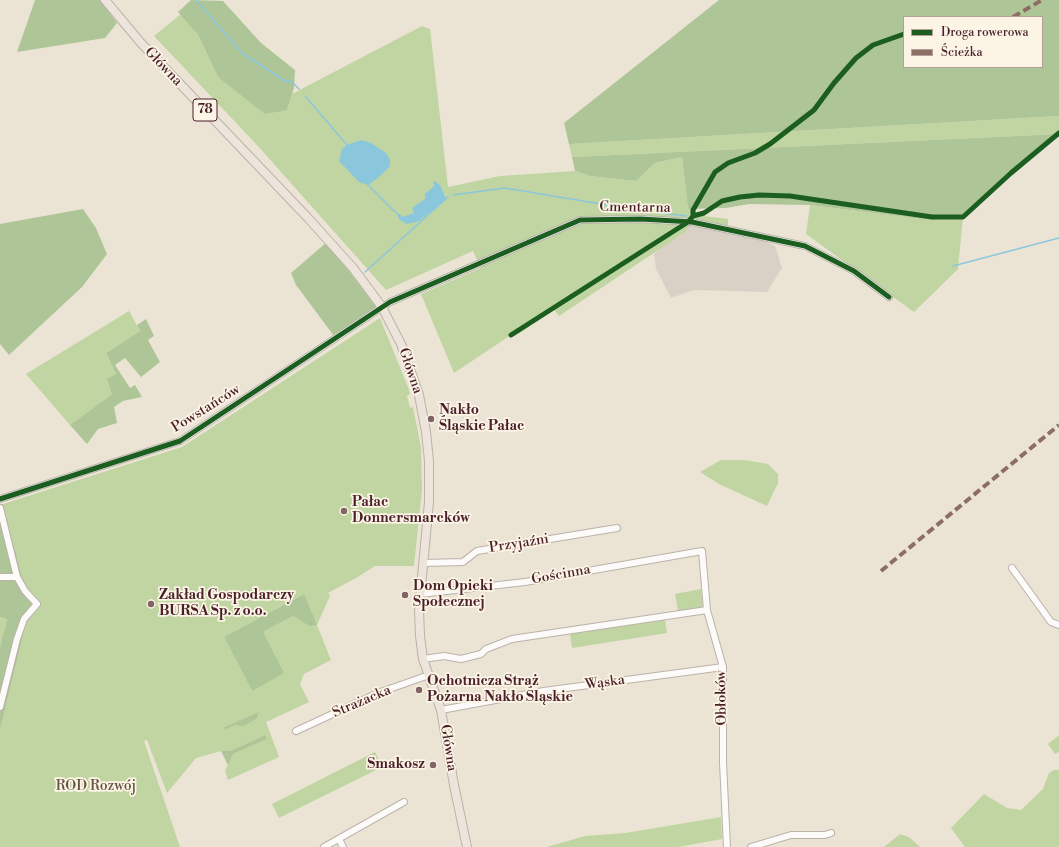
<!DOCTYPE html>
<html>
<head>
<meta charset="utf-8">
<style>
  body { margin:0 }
  #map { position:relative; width:1059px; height:847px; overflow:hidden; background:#ebe4d5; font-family:"Libre Bodoni",serif }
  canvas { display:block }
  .legend { position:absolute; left:903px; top:16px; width:140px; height:52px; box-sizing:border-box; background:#fcf5e5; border:1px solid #b59f9b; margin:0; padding:5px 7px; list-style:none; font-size:12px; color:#4a1f2b }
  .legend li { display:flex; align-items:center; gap:8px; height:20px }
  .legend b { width:20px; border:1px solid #b59f9b }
</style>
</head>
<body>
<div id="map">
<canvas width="1059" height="847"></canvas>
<ul class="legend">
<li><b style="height:5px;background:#1b5e20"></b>Droga rowerowa</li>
<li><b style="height:5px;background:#8d6e63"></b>Ścieżka</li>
</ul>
</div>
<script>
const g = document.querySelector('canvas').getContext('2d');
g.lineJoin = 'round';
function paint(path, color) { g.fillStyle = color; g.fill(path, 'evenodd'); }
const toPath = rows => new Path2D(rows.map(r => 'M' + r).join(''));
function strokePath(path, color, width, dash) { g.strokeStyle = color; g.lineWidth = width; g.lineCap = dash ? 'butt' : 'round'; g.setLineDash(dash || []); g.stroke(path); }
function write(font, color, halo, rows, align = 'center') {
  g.font = font + ' "Libre Bodoni",serif'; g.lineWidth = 3.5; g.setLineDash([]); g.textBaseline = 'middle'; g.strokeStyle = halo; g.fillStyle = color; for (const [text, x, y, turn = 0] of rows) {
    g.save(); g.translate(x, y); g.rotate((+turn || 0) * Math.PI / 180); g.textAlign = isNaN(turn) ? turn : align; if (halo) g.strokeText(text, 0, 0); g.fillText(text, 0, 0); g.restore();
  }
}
const industrial = toPath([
  [689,225,764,241,775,246,782,268,767,292,694,290,671,298,656,269,654,254]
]);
const green = toPath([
  [181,14,198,35,218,77,287,110,292,94,422,26,430,29,448,187,500,176,575,171,590,176,636,181,655,163,682,157,688,209,695,210,695,215,728,219,728,230,692,222,684,233,559,316,554,309,520,333,513,337,511,335,454,373,421,294,481,268,473,251,386,290,257,145,154,36],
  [1059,116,1059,134,572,157,569,144],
  [810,205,931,220,963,217,958,269,914,312,806,234],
  [129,311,140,331,106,353,116,374,112,394,70,425,26,374],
  [380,318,408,387,410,394,407,396,410,408,413,407,421,448,422,490,414,566,375,566,356,578,328,593,330,596,317,625,331,660,304,674,300,684,309,702,266,722,279,757,228,780,225,771,233,754,266,739,265,735,230,751,221,751,196,758,167,793,147,740,144,741,180,847,0,847,0,730,26,624,42,604,24,584,3,504,182,447],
  [304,594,309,626,293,616,263,632,252,691,224,637],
  [721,460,744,460,768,464,778,474,778,483,767,506,719,484,700,472],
  [701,589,703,608,678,611,675,594],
  [0,617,7,619,0,647],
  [665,620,667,633,572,648,570,634],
  [1059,735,1059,752,1055,754,1048,744],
  [375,752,382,767,279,818,272,804],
  [1054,770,1059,770,1059,847,965,847,951,828,984,794,1007,808,1021,810,1043,789,1049,773],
  [721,817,722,839,679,847,547,847,585,836,625,833],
  [900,834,909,837,920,847,884,847]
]);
const forest = toPath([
  [35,0,100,0,117,23,105,38,17,52],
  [191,0,223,1,261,43,295,70,294,88,287,110,265,114,218,77,198,35,178,12],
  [719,0,1059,0,1059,116,569,144,564,123],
  [904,17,1042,17,1042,67,904,67],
  [1059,134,1012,172,963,217,931,220,810,205,749,204,726,208,688,209,682,157,655,163,636,181,590,176,575,171,572,157],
  [83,209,96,228,107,254,82,287,9,355,0,344,0,224],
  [327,242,377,308,334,336,296,285,291,273],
  [146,319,154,336,148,340,160,362,141,377,125,358,115,365,130,388,135,385,142,397,123,401,114,407,117,423,98,429,87,444,70,425,112,394,107,379,116,374,106,353,140,331,137,325],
  [3,504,24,584,42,604,26,624,0,730,0,647,7,619,0,617,0,505],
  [304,594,317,625,309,626,293,616,263,632,284,673,252,691,224,637],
  [259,712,257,718,244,726,235,725,226,729,223,728],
  [265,735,267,739,233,754,228,765,221,751,230,751]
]);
const water = toPath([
  [361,140,371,143,386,153,390,160,390,166,379,177,368,185,359,182,339,161,342,149,347,145],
  [435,181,440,185,446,199,419,221,407,224,400,220,395,211,403,217,414,213,412,208,425,199,425,194,434,186,433,182]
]);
const stream = toPath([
  [196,0,243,54,285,81,291,81,299,89],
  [305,96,347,145],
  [368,185,395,212],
  [453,195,505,188,643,211,687,216],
  [953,266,1059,238],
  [365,272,448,197]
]);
const minor = toPath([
  [0,499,180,441,390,302,580,220,641,219,692,222,805,246,854,271,889,297],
  [0,508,17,577],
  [423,563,463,562,477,551,617,528],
  [1012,568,1051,622,1059,625],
  [0,577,17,577,25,591,37,604,24,619,17,639,0,707],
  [420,594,525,582,702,551,707,610,723,667,723,762,727,847],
  [423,659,444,656,461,659,481,654,486,649,512,639,707,610],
  [441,710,544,691,723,667],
  [296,731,378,693,429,675],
  [339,839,343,847],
  [324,847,404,802],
  [751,847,791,835,825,835,831,833]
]);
const major = toPath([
  [105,0,141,43,308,218,353,268,382,307,401,344,419,395,426,432,429,461,429,502,419,609,420,636,423,659,441,710,454,785,467,847]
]);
const quiet = toPath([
  [1013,17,1042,0],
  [881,571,1059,425]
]);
const cycleway = toPath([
  [693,216,693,210,715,172,728,163,755,153,770,144,814,110,834,83,856,58,873,45,904,34],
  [511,335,688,222,693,216,704,213,722,201,740,197,759,195,790,196,932,217,963,217,1011,173,1059,133],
  [0,499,180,441,390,302,580,220,641,219,692,222,805,246,854,271,889,297]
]);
const markers = [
  [431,419,4,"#826466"],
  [344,511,4,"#826466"],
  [405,595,4,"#826466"],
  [151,604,4,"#826466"],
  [419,690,4,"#826466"],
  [433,765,4,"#826466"]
];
const shields = [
  [205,110,24]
];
const shieldNames = [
  ["78",205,110]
];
const streetNames = [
  ["Główna",163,67,46],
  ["Cmentarna",635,208,1],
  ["Główna",410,371,71],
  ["Powstańców",206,409,-32],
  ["Przyjaźni",519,544,-9],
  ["Gościnna",561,575,-10],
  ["Wąska",605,683,-8],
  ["Obłoków",722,698,-91],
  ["Strażacka",362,702,-23],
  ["Główna",448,748,81]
];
const poiNames = [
  ["Nakło",439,411],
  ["Śląskie Pałac",439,427],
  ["Pałac",352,503],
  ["Donnersmarcków",352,519],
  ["Dom Opieki",413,587],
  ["Społecznej",413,603],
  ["Zakład Gospodarczy",159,596],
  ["BURSA Sp. z o.o.",159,612],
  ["Ochotnicza Straż",427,682],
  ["Pożarna Nakło Śląskie",427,698],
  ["Smakosz",425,765,"right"]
];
const parkNames = [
  ["ROD Rozwój",96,787]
];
paint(industrial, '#dad1c6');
paint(green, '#c0d5a1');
paint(forest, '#aec598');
paint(water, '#8bc7dc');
strokePath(stream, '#8bc7dc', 1.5);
strokePath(minor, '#bbb2aa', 8);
strokePath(major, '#bbb2aa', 10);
strokePath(minor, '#fcfbf9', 6);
strokePath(major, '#ede5dc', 8);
strokePath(quiet, '#8d6e63', 4, [8, 4]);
strokePath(cycleway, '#1b5e20', 5);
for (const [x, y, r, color] of markers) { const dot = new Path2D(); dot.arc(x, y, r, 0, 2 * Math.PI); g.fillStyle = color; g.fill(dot); strokePath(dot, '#fcf5e5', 1.5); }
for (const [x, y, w] of shields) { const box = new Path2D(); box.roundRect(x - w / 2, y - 11, w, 22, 3); g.fillStyle = '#fcf5e5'; g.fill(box); strokePath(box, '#4a1f2b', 1); }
write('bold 13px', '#4a1f2b', null, shieldNames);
write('14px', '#4a1f2b', '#fcf5e5', streetNames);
write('bold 14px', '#4a1f2b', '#fcf5e5', poiNames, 'left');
write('14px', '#635242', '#fcf5e5', parkNames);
</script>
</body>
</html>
